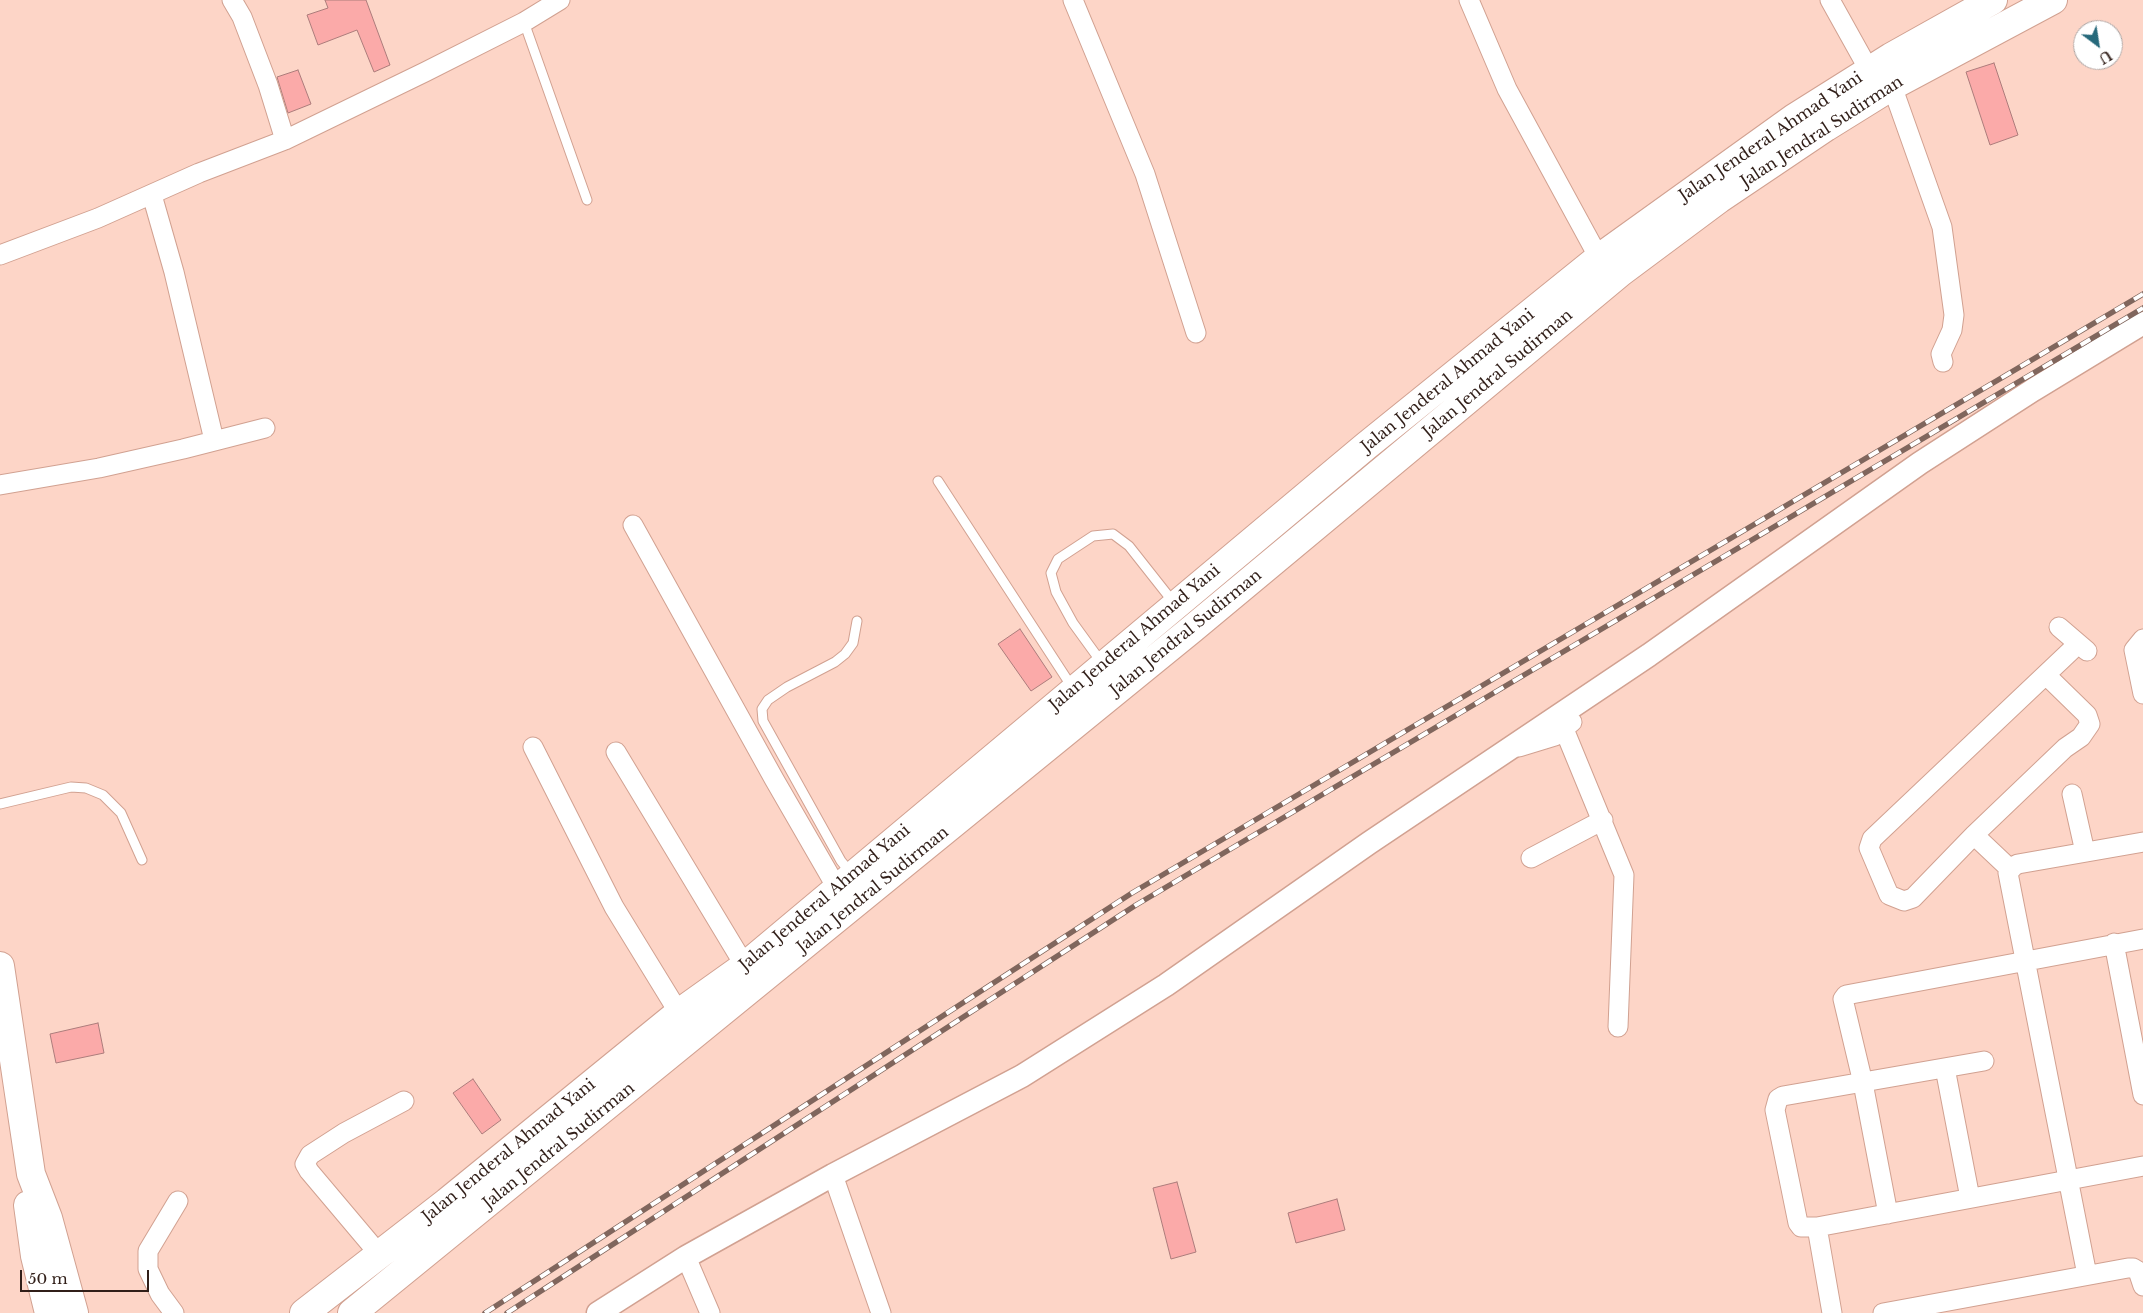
<!DOCTYPE html>
<html>
<head>
<meta charset="utf-8">
<style>
  body { margin:0 }
  #map { position:relative; width:2143px; height:1313px; overflow:hidden; background:#fdd5c7; font-family:"Libre Baskerville",serif }
  canvas { display:block }
  .north { position:absolute; left:2073px; top:20px; width:50px; height:50px; box-sizing:border-box; background:#fff; border:1px solid #ada5a3; border-radius:50%; rotate:149deg; font-size:14px; font-weight:700; line-height:20px; text-align:center; color:#311f19 }
  .north::after { content:''; display:block; margin:auto; width:18px; height:22px; background:#26697b; clip-path:polygon(50% 0,100% 100%,50% 72%,0 100%) }
  .scale { position:absolute; left:20px; top:1270px; width:129px; height:22px; box-sizing:border-box; border:2px solid #311f19; border-top:0; padding-left:6px; font-size:15px; line-height:18px; white-space:nowrap; color:#311f19; -webkit-text-stroke:4px #fff; paint-order:stroke }
</style>
</head>
<body>
<div id="map">
<canvas width="2143" height="1313"></canvas>
<div class="north">U</div>
<div class="scale">50 m</div>
</div>
<script>
const g = document.querySelector('canvas').getContext('2d');
g.lineJoin = 'round';
function paint(path, color) { g.fillStyle = color; g.fill(path, 'evenodd'); }
const toPath = rows => new Path2D(rows.map(r => 'M' + r).join(''));
function strokePath(path, color, width, dash) { g.strokeStyle = color; g.lineWidth = width; g.lineCap = dash ? 'butt' : 'round'; g.setLineDash(dash || []); g.stroke(path); }
function write(font, color, halo, rows, align = 'center') {
  g.font = font + ' "Libre Baskerville",serif'; g.lineWidth = 5; g.setLineDash([]); g.textBaseline = 'middle'; g.strokeStyle = halo; g.fillStyle = color; for (const [text, x, y, turn = 0] of rows) {
    g.save(); g.translate(x, y); g.rotate((+turn || 0) * Math.PI / 180); g.textAlign = isNaN(turn) ? turn : align; if (halo) g.strokeText(text, 0, 0); g.fillText(text, 0, 0); g.restore();
  }
}
const building = toPath([
  [325,0,366,0,390,65,374,72,357,30,318,45,307,15,328,8,325,0],
  [1994,63,2018,135,1990,145,1966,72,1994,63],
  [298,70,311,104,288,113,277,77,298,70],
  [1020,629,1052,677,1031,691,998,644,1020,629],
  [98,1023,104,1053,56,1063,50,1034,98,1023],
  [473,1079,501,1120,482,1134,453,1093,473,1079],
  [1177,1182,1196,1252,1171,1259,1153,1188,1177,1182],
  [1337,1199,1345,1230,1296,1243,1288,1213,1337,1199]
]);
const service = toPath([
  [524,22,587,200],
  [938,481,1072,687],
  [1102,663,1073,623,1056,592,1051,573,1058,559,1093,536,1113,534,1129,546,1174,603],
  [0,804,71,787,86,788,103,795,121,813,142,860],
  [851,873,841,861,763,721,762,709,768,700,787,687,835,662,845,654,853,643,857,621]
]);
const minor = toPath([
  [232,0,242,17,268,85,285,140],
  [1073,0,1145,174,1196,333],
  [1469,0,1507,89,1599,258],
  [1830,0,1869,70],
  [1892,86,1942,227,1954,315,1952,330,1941,354,1943,362],
  [152,195,174,272,214,440],
  [0,255,98,218,199,173,285,140,425,72,524,22,560,0],
  [0,485,99,468,183,449,265,428],
  [633,525,774,779,837,888],
  [2059,627,2087,651],
  [2143,639,2134,650,2143,694],
  [2046,675,2087,715,2090,724,2081,737,2065,748,1974,835,1913,898,1904,901,1889,895,1869,848,1872,839,2078,644],
  [1564,729,1624,875,1618,1027],
  [533,747,614,907,679,1013],
  [1519,747,1555,736,1572,722],
  [616,752,745,966],
  [2072,794,2085,852],
  [1974,835,2010,869],
  [1531,858,1603,820],
  [2114,943,2143,1095],
  [1984,1061,1783,1096,1778,1099,1775,1110,1798,1223,1801,1227,1817,1227,2143,1166],
  [1945,1068,1970,1198],
  [833,1175,881,1313],
  [1888,1214,1863,1083,1843,999,1846,995,2143,939],
  [1817,1227,1832,1313],
  [379,1254,309,1171,305,1164,310,1155,344,1133,404,1101],
  [686,1257,710,1313],
  [2087,1275,2008,873,2014,866,2018,864,2143,842],
  [174,1313,160,1294,148,1269,148,1251,178,1201],
  [1883,1313,2128,1268,2133,1268,2138,1271,2143,1286]
]);
const tertiary = toPath([
  [598,1313,686,1257,833,1175,1022,1076,1166,985,1369,843,1649,655,1920,463,2033,390,2143,323]
]);
const trunk = toPath([
  [0,966,31,1174,48,1218,74,1313],
  [28,1205,35,1256,49,1313],
  [304,1313,447,1202,679,1013,745,966,1366,446,1599,258,1794,118,1891,57,1993,0],
  [352,1313,1192,629,1621,272,1719,199,1826,127,1892,86,2053,0]
]);
const rail = toPath([
  [485,1313,1132,893,2143,294],
  [507,1313,1136,905,2143,308]
]);
const streetNames = [
  ["Jalan Jendral Sudirman",1822,132,-33],
  ["Jalan Jenderal Ahmad Yani",1771,137,-34],
  ["Jalan Jendral Sudirman",1498,374,-40],
  ["Jalan Jenderal Ahmad Yani",1448,381,-39],
  ["Jalan Jendral Sudirman",1186,633,-39],
  ["Jalan Jenderal Ahmad Yani",1135,638,-40],
  ["Jalan Jendral Sudirman",873,890,-39],
  ["Jalan Jenderal Ahmad Yani",825,898,-40],
  ["Jalan Jendral Sudirman",559,1146,-39],
  ["Jalan Jenderal Ahmad Yani",509,1151,-39]
];
paint(building, '#fbaaa9');
strokePath(building, '#ac7c7b', 1);
strokePath(service, '#d1a191', 11);
strokePath(minor, '#d1a191', 21);
strokePath(tertiary, '#d1a191', 25);
strokePath(trunk, '#d1a191', 30);
strokePath(service, '#fff', 9);
strokePath(minor, '#fff', 19);
strokePath(tertiary, '#fff', 22);
strokePath(trunk, '#fff', 28);
strokePath(rail, '#80665d', 5.5);
strokePath(rail, '#fff', 4, [11]);
write('16px', '#311f19', '#fff', streetNames);
</script>
</body>
</html>
